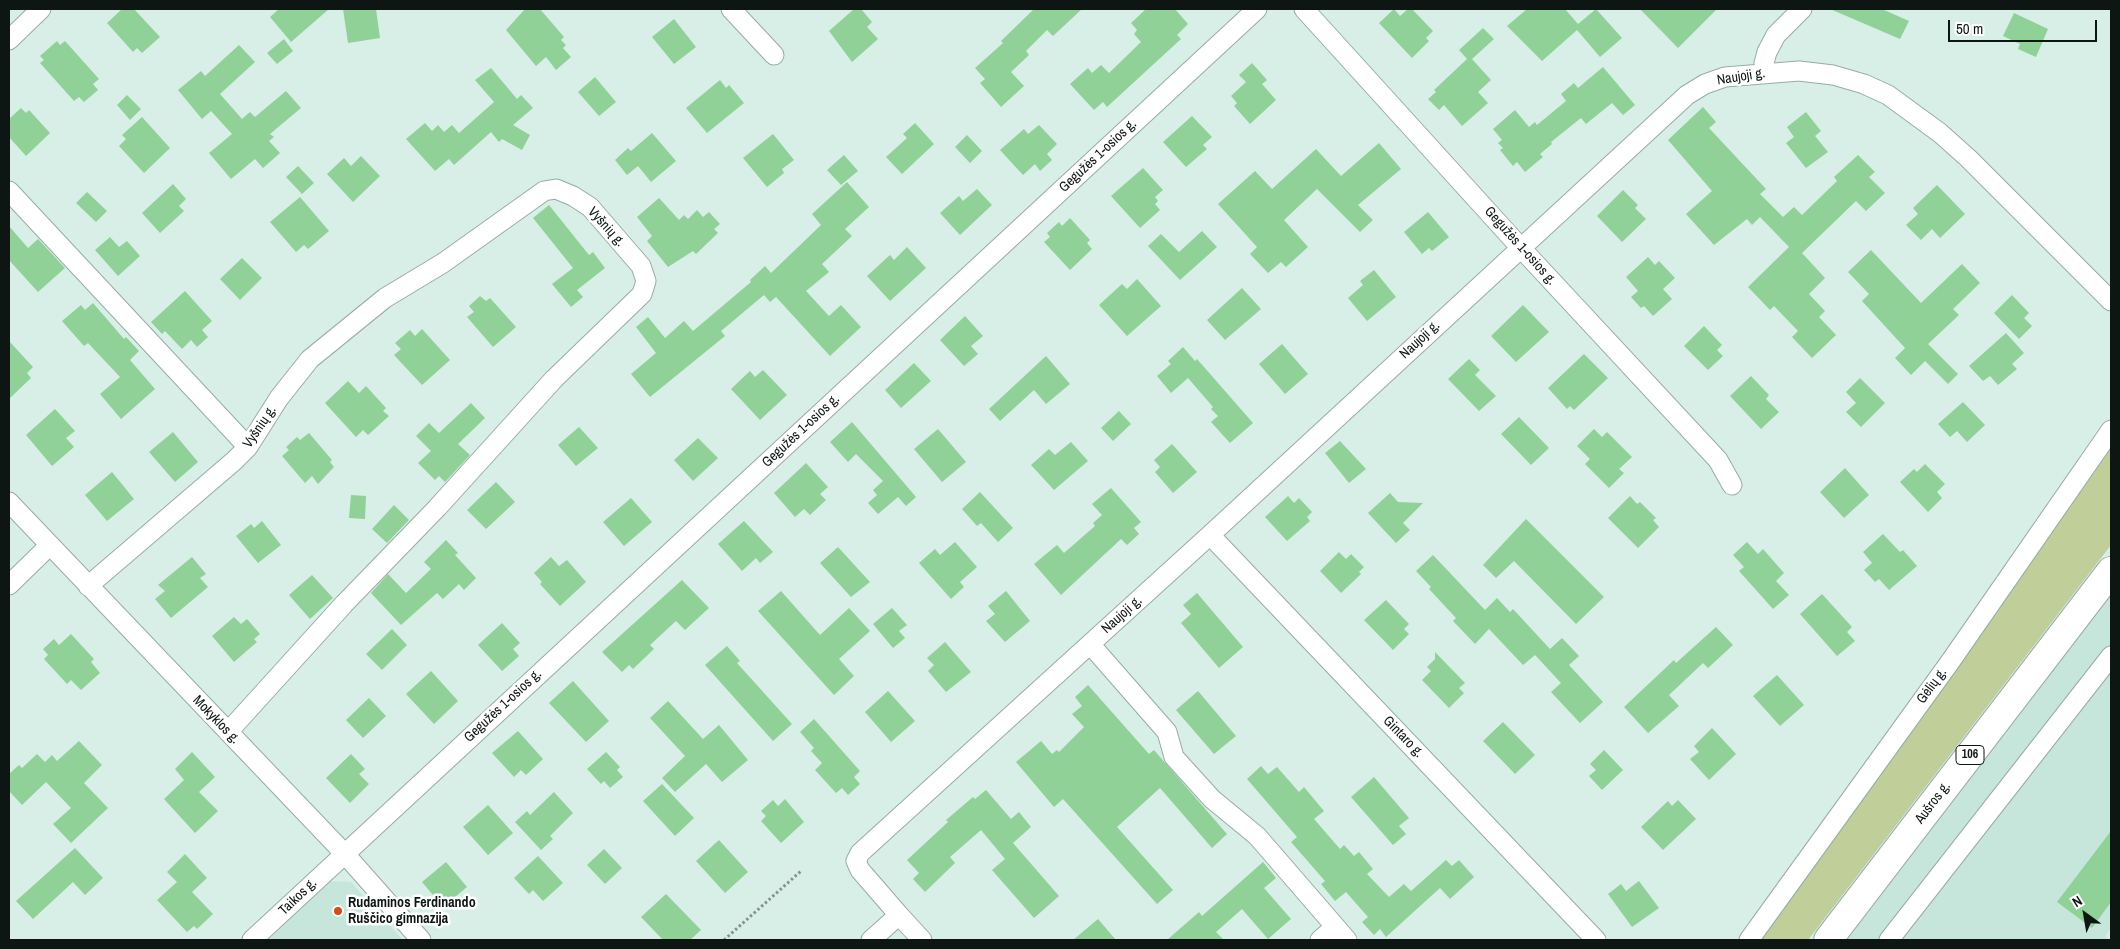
<!DOCTYPE html>
<html>
<head>
<meta charset="utf-8">
<style>
  body { margin:0 }
  #map { position:relative; width:2120px; height:949px; overflow:hidden; background:#d8efe8; font-family:"Archivo Narrow",sans-serif }
  canvas { display:block }
  .frame { position:absolute; inset:0; border:10px solid #0e1614; pointer-events:none }
  .north { position:absolute; left:2060px; top:889px; width:50px; height:50px; -webkit-text-stroke:4px #fff; paint-order:stroke; rotate:328deg; font-size:14px; font-weight:700; line-height:20px; text-align:center; color:#0e1614 }
  .north::after { content:''; display:block; margin:auto; width:18px; height:22px; background:#0e1614; clip-path:polygon(50% 0,100% 100%,50% 72%,0 100%) }
  .scale { position:absolute; left:1948px; top:20px; width:149px; height:22px; box-sizing:border-box; border:2px solid #0e1614; border-top:0; padding-left:6px; font-size:15px; line-height:18px; white-space:nowrap; color:#0e1614; -webkit-text-stroke:4px #fff; paint-order:stroke }
</style>
</head>
<body>
<div id="map">
<canvas width="2120" height="949"></canvas>
<div class="frame"></div>
<div class="north">N</div>
<div class="scale">50 m</div>
</div>
<script>
const g = document.querySelector('canvas').getContext('2d');
g.lineJoin = 'round';
function paint(path, color) { g.fillStyle = color; g.fill(path, 'evenodd'); }
const toPath = rows => new Path2D(rows.map(r => 'M' + r).join(''));
function strokePath(path, color, width, dash) { g.strokeStyle = color; g.lineWidth = width; g.lineCap = dash ? 'butt' : 'round'; g.setLineDash(dash || []); g.stroke(path); }
function write(font, color, halo, rows, align = 'center') {
  g.font = font + ' "Archivo Narrow",sans-serif'; g.lineWidth = 5; g.setLineDash([]); g.textBaseline = 'middle'; g.strokeStyle = halo; g.fillStyle = color; for (const [text, x, y, turn = 0] of rows) {
    g.save(); g.translate(x, y); g.rotate((+turn || 0) * Math.PI / 180); g.textAlign = isNaN(turn) ? turn : align; if (halo) g.strokeText(text, 0, 0); g.fillText(text, 0, 0); g.restore();
  }
}
const built = toPath([
  [2111,589,2111,928,2105,937,2110,940,1842,940],
  [330,881,351,882,403,940,268,940]
]);
const green = toPath([
  [2111,448,2111,545,1808,940,1760,940]
]);
const building = toPath([
  [122,9,134,9,160,37,142,53,137,48,133,52,107,23],
  [279,9,329,9,291,42,270,17],
  [343,9,376,9,380,38,348,43],
  [525,9,540,9,564,37,561,40,566,45,563,48,571,57,556,70,546,57,536,66,506,30],
  [854,9,861,9,872,22,867,27,878,39,852,62,829,31],
  [1034,9,1082,9,1053,36,1047,30,1026,51,1029,55,1011,72,1024,86,1001,107,980,83,985,79,975,68,1003,43,1001,41],
  [1146,9,1175,9,1188,24,1177,35,1181,39,1107,107,1103,102,1094,110,1070,84,1088,68,1092,73,1101,65,1109,73,1141,42,1134,34,1137,30,1131,23],
  [1394,9,1400,16,1408,9,1412,9,1433,31,1426,38,1429,41,1412,58,1379,23],
  [1527,9,1565,9,1578,24,1596,9,1622,38,1600,57,1577,30,1542,61,1507,26],
  [1640,9,1717,9,1678,48],
  [1830,9,1882,9,1909,21,1900,39],
  [2014,13,2048,29,2036,57,2018,49,2020,44,2003,36],
  [674,19,696,47,674,64,652,37],
  [1483,28,1494,39,1472,59,1491,80,1478,92,1488,103,1462,126,1444,105,1439,110,1428,99,1436,92,1434,90,1467,59,1459,50],
  [284,39,293,51,277,64,267,53],
  [57,41,60,45,65,41,99,79,93,84,98,90,84,102,79,97,74,101,40,63,44,60,40,56],
  [239,45,255,62,220,94,242,119,250,112,255,117,286,91,301,108,270,134,274,137,269,141,280,153,263,168,255,159,231,179,209,153,232,134,211,111,202,119,178,90,201,71,205,76],
  [1252,63,1267,80,1262,84,1276,100,1250,124,1234,106,1237,103,1231,96,1246,82,1239,75],
  [1603,67,1635,105,1623,115,1612,103,1586,124,1581,118,1551,142,1552,144,1540,154,1543,157,1525,172,1517,162,1513,166,1500,150,1503,148,1498,143,1502,140,1493,129,1515,110,1529,127,1535,122,1537,125,1566,101,1561,94,1574,83,1578,88],
  [491,68,517,99,521,95,533,108,513,125,530,135,522,150,502,139,499,142,491,132,454,165,449,159,435,171,406,139,425,123,432,131,438,125,444,132,452,125,459,133,494,102,475,80],
  [595,77,616,102,599,116,578,92],
  [720,80,726,88,729,85,744,103,707,133,686,108],
  [127,95,141,109,130,120,117,105],
  [1703,107,1716,122,1709,128,1766,189,1760,194,1783,217,1794,207,1802,215,1837,181,1834,177,1858,155,1875,172,1869,177,1885,193,1866,211,1856,201,1802,253,1825,278,1809,294,1825,311,1819,317,1836,335,1812,358,1792,337,1798,331,1774,306,1770,310,1748,287,1789,247,1760,217,1752,225,1747,219,1714,245,1686,214,1712,191,1668,140],
  [21,108,26,113,29,110,50,133,26,156,9,137,9,119],
  [1806,112,1821,131,1815,136,1828,152,1806,168,1786,143,1794,137,1787,127],
  [1192,116,1212,137,1203,145,1207,149,1186,167,1163,142],
  [142,117,170,148,144,173,119,146,126,139,122,135],
  [915,123,934,144,902,174,886,157,907,138,903,134],
  [1039,125,1057,144,1047,154,1052,160,1040,171,1035,164,1023,175,1000,150,1024,129,1028,134],
  [652,133,676,161,651,182,638,166,627,175,615,160,628,148,631,151],
  [773,134,794,160,782,169,784,173,767,187,743,158],
  [967,135,982,151,970,163,955,147],
  [1379,143,1401,169,1358,205,1373,220,1360,232,1317,189,1284,220,1308,247,1286,267,1281,262,1268,273,1250,254,1257,247,1218,204,1255,171,1272,189,1316,149,1341,176],
  [844,155,858,171,841,185,827,170],
  [361,156,380,176,353,202,327,174,344,158,351,166],
  [298,166,314,183,302,194,286,177],
  [1143,168,1163,190,1155,197,1158,201,1155,204,1160,210,1140,228,1111,196],
  [847,182,869,207,845,229,852,236,822,264,829,272,806,291,829,316,841,305,861,327,830,356,776,297,770,302,764,295,721,331,725,336,650,397,631,374,656,353,636,327,648,317,665,338,684,321,693,331,751,282,750,280,765,266,771,273,821,225,812,214],
  [173,184,186,199,179,206,184,211,160,233,142,213],
  [1937,185,1965,214,1940,238,1932,229,1921,240,1906,225,1918,214,1913,208],
  [977,189,992,205,960,235,940,213,959,196,963,201],
  [1623,190,1638,205,1635,208,1646,219,1622,242,1597,216],
  [87,192,107,211,96,222,76,203],
  [300,197,329,231,308,249,304,245,296,252,270,222],
  [659,198,679,220,684,215,688,219,697,210,703,217,709,212,720,224,714,229,718,233,696,254,693,251,668,267,647,241,652,236,637,217],
  [549,205,589,255,593,252,605,268,577,290,583,297,571,307,552,284,573,268,533,218],
  [1428,212,1449,237,1432,251,1429,248,1422,254,1404,232],
  [1070,218,1090,240,1087,243,1092,249,1070,270,1044,242,1050,237,1047,233,1059,222,1062,226],
  [9,226,28,248,38,239,65,268,38,292,9,260],
  [1202,231,1217,247,1180,280,1148,246,1161,234,1179,252],
  [110,237,119,247,127,241,140,256,118,276,95,250],
  [907,247,926,268,890,301,867,276,890,255,894,260],
  [1871,250,1921,303,1962,264,1980,283,1953,309,1959,315,1928,344,1958,374,1948,384,1925,361,1911,375,1895,358,1905,348,1862,301,1869,294,1848,272],
  [1648,257,1655,265,1659,261,1675,278,1663,289,1672,299,1653,316,1644,306,1641,308,1631,297,1638,291,1626,277],
  [242,258,262,278,240,300,220,279],
  [1374,270,1396,297,1367,321,1348,298,1363,285,1360,281],
  [1137,279,1161,306,1127,336,1099,305,1122,284,1127,289],
  [1242,288,1261,309,1225,340,1207,320],
  [185,291,212,321,202,330,208,337,197,347,191,340,182,349,165,331,162,334,151,322],
  [2012,295,2029,313,2024,318,2032,326,2019,339,1994,313],
  [480,296,486,301,490,298,516,327,493,347,467,317,474,312,469,306],
  [93,303,124,339,126,337,139,351,130,360,155,389,121,419,100,394,120,377,88,343,84,346,62,321,81,305,85,310],
  [1523,305,1549,332,1516,362,1491,336],
  [965,316,983,336,971,346,978,354,964,366,940,340],
  [1704,326,1722,345,1717,350,1723,356,1708,370,1684,346],
  [422,329,450,360,422,385,394,355,401,349,395,343,410,330,415,336],
  [2006,333,2024,353,2012,364,2017,369,1998,385,1990,376,1983,381,1969,366],
  [9,341,33,367,27,373,31,378,9,399],
  [1282,344,1308,374,1285,394,1259,364],
  [1183,347,1195,361,1197,359,1253,423,1230,443,1211,422,1218,416,1211,409,1213,407,1188,378,1171,393,1157,376,1171,364,1168,361],
  [1584,354,1608,378,1574,410,1570,406,1567,409,1548,388],
  [1046,356,1070,384,1046,404,1034,390,1000,421,989,409],
  [1469,359,1480,370,1475,375,1496,396,1479,411,1448,379],
  [914,363,931,381,901,408,885,390],
  [763,370,787,395,760,420,731,389,750,371,755,377],
  [1751,376,1769,395,1766,399,1779,412,1761,429,1730,396],
  [1860,378,1885,403,1861,427,1846,412,1856,403,1846,392],
  [348,381,359,393,366,386,386,408,383,411,389,416,368,435,363,430,356,437,325,403],
  [1963,402,1985,425,1967,442,1957,431,1950,437,1938,424],
  [471,403,485,418,458,444,470,455,445,482,439,476,435,480,418,463,431,451,416,436,429,423,439,433],
  [55,409,75,431,66,438,74,447,52,466,26,435],
  [1119,411,1131,424,1113,441,1101,428],
  [1519,417,1549,448,1531,465,1501,434],
  [852,422,916,497,906,506,898,497,878,514,868,503,877,495,873,490,883,481,856,454,848,462,830,442],
  [579,427,598,448,576,466,558,445],
  [938,429,966,462,942,482,914,449],
  [1594,429,1602,437,1607,432,1632,457,1619,469,1624,473,1609,488,1585,464,1590,459,1577,446],
  [173,432,198,462,175,482,149,452],
  [309,433,332,460,330,462,334,467,318,484,312,476,305,483,282,456,289,450,286,447,297,437,300,440],
  [698,438,718,458,693,481,674,460],
  [1340,441,1366,469,1349,483,1325,453],
  [1071,442,1088,461,1054,490,1031,465,1049,449,1055,455],
  [1172,444,1197,472,1173,493,1155,472,1160,467,1154,460],
  [806,463,828,487,820,494,826,500,810,515,804,509,795,517,774,493],
  [1925,464,1945,484,1937,492,1942,498,1928,512,1900,482,1914,469,1917,472],
  [1845,468,1869,495,1844,518,1820,492],
  [112,472,134,499,107,521,85,495],
  [496,482,515,502,486,529,467,510],
  [1111,488,1141,522,1134,528,1139,534,1127,545,1121,539,1061,595,1034,564,1057,545,1064,553,1095,526,1093,523,1102,515,1092,504],
  [980,492,1013,528,998,542,981,523,977,526,962,509],
  [1390,493,1398,502,1423,503,1403,523,1410,530,1396,543,1368,513],
  [351,495,366,496,365,519,349,518],
  [1288,496,1294,503,1299,498,1312,512,1307,517,1310,521,1287,541,1265,517],
  [1630,496,1637,504,1640,502,1656,518,1653,520,1659,527,1638,548,1608,518],
  [631,498,652,522,624,546,603,522],
  [394,505,409,520,387,543,372,529],
  [1526,519,1604,597,1576,624,1514,561,1496,578,1483,565],
  [262,521,281,545,258,563,236,536,251,524,254,528],
  [744,521,773,552,760,563,756,558,742,571,718,544],
  [1883,534,1900,552,1903,550,1917,566,1889,590,1879,579,1875,582,1864,570,1872,563,1863,552],
  [446,540,458,553,455,555,476,578,464,590,459,584,443,599,437,593,401,625,371,593,388,574,406,593,431,569,424,562],
  [955,542,977,567,960,582,964,587,951,599,919,563,935,549,940,555],
  [1747,542,1758,554,1763,549,1784,573,1776,581,1789,595,1773,609,1739,571,1744,567,1733,555],
  [838,547,870,582,851,597,820,563],
  [1339,552,1346,559,1351,554,1364,567,1359,572,1361,574,1341,593,1320,571],
  [1433,555,1485,610,1497,598,1510,612,1513,609,1550,649,1562,638,1579,656,1569,665,1603,702,1580,723,1551,692,1561,683,1535,655,1523,665,1489,629,1475,644,1453,621,1456,618,1429,589,1431,587,1416,571],
  [192,557,206,574,200,578,208,587,171,618,155,599,165,591,158,585],
  [551,557,559,566,567,560,586,582,560,606,540,584,542,582,534,573],
  [312,575,333,598,310,619,289,595],
  [682,580,709,608,685,630,676,621,650,645,654,649,633,669,629,665,622,672,602,652],
  [781,591,820,635,849,608,870,631,839,659,854,676,834,695,758,611],
  [1006,591,1030,621,1005,642,986,621,995,614,988,606],
  [1197,593,1243,647,1219,668,1181,623,1191,614,1183,605],
  [1822,594,1852,627,1847,632,1855,641,1837,656,1800,614],
  [1386,600,1409,624,1404,629,1409,634,1393,650,1364,620],
  [892,608,907,625,899,631,905,638,893,648,873,624],
  [234,617,241,624,247,619,260,634,254,639,257,642,234,662,212,636],
  [502,623,520,643,513,649,519,656,502,671,478,645],
  [1716,627,1733,645,1708,668,1703,663,1669,695,1679,706,1648,733,1624,707,1674,660,1676,663],
  [392,629,407,645,382,670,366,654],
  [71,634,94,659,91,662,100,673,81,690,71,680,67,684,44,659,48,655,43,649,54,639,59,645],
  [945,642,971,672,946,692,928,671,934,665,927,658],
  [727,646,740,661,737,663,792,724,773,741,705,665],
  [1435,652,1465,683,1459,688,1464,693,1449,708,1422,680,1431,671,1427,667,1435,659],
  [431,671,458,701,434,724,406,694],
  [1777,675,1804,705,1780,726,1753,696],
  [573,681,609,721,586,742,549,703],
  [1088,685,1149,754,1154,750,1227,834,1212,848,1160,788,1117,827,1173,890,1157,904,1063,799,1054,807,1016,762,1041,741,1052,754,1057,750,1059,752,1084,727,1072,714,1082,706,1075,697],
  [888,691,915,721,891,742,865,712],
  [1198,691,1236,736,1214,754,1176,710],
  [369,698,386,716,363,738,346,720],
  [668,701,703,739,719,725,748,760,722,782,706,764,675,792,662,778,685,756,650,718],
  [814,719,860,771,854,777,860,784,848,795,842,788,836,793,815,770,822,763,811,751,814,748,800,732],
  [1503,722,1535,755,1515,774,1483,741],
  [1712,728,1736,754,1709,780,1690,759,1699,752,1694,746],
  [518,731,543,759,526,775,521,770,514,777,492,753],
  [79,741,102,765,84,783,108,808,71,843,53,824,71,808,46,782,22,805,9,791,9,774,19,765,22,768,37,754,45,762,52,755,57,761],
  [1604,750,1623,770,1602,790,1589,776,1596,770,1590,764],
  [192,752,215,777,199,792,218,811,195,833,164,799,184,780,175,769],
  [606,752,620,767,617,770,623,777,610,788,604,781,601,784,587,769],
  [351,754,365,769,359,774,369,784,350,803,326,778],
  [1261,766,1268,774,1277,767,1299,792,1304,787,1324,811,1314,819,1340,849,1344,845,1354,856,1359,852,1373,869,1367,874,1389,897,1404,884,1411,891,1446,860,1452,866,1459,860,1474,877,1450,899,1440,888,1386,937,1380,929,1374,935,1362,922,1368,917,1346,892,1335,901,1321,884,1325,881,1291,842,1297,837,1247,779],
  [1374,777,1409,818,1399,826,1406,834,1393,845,1351,797],
  [662,784,694,818,675,836,643,801],
  [986,790,1011,819,1019,812,1031,827,1013,843,1059,896,1034,918,992,870,1005,859,981,830,950,857,955,863,925,892,913,879,919,873,907,860,948,822,946,820,973,797,975,799],
  [554,792,573,813,550,836,553,839,541,850,515,822,527,811,530,815],
  [785,799,804,822,781,843,761,821,766,816,761,811,773,800,778,806],
  [1678,800,1696,819,1663,850,1641,827,1668,801,1672,806],
  [488,805,513,833,488,855,463,827],
  [2111,831,2111,902,2092,928,2057,902],
  [719,840,748,872,725,893,696,861],
  [75,848,103,878,85,895,73,882,33,919,16,901],
  [604,849,622,868,605,884,587,865],
  [185,854,207,878,192,892,213,914,197,929,194,926,187,932,157,900,177,882,167,872],
  [538,856,563,883,543,901,533,890,529,894,514,878],
  [446,862,467,887,443,907,422,882],
  [1263,862,1276,878,1264,888,1291,919,1268,939,1242,909,1216,932,1224,940,1167,940,1199,912,1202,916],
  [1639,881,1659,908,1632,927,1608,894,1621,884,1626,891],
  [666,894,701,930,690,940,663,940,641,917],
  [1098,919,1116,940,1073,940]
]);
const path = toPath([
  [724,940,801,871]
]);
const minor = toPath([
  [731,9,774,55],
  [1304,9,1520,247,1718,460,1732,485],
  [9,40,41,9],
  [1765,72,1764,63,1767,52,1776,35,1802,9],
  [9,191,248,447],
  [9,502,344,853,421,940],
  [1210,535,1596,940],
  [9,585,50,545],
  [88,586,234,461,248,447,279,398,310,359,385,298,443,263,544,191,556,189,573,196,590,207,641,266,646,281,642,294,554,379,437,508,344,604,228,732],
  [1090,644,1167,732,1174,757,1212,799,1257,836,1347,940],
  [899,915,922,940],
  [252,940,1257,9],
  [871,940,899,915,860,870,856,861,860,853,1210,535,1687,95,1705,84,1725,77,1799,71,1833,75,1864,84,1888,95,1940,133,1968,158,2111,301],
  [1320,940,1335,927],
  [1749,940,1950,662,2111,430],
  [1889,940,2111,656]
]);
const primary = toPath([
  [1828,940,2111,571]
]);
const markers = [
  [338,911,5,"#d34c1a"]
];
const shields = [
  [1970,755,28]
];
const shieldNames = [
  ["106",1970,755]
];
const streetNames = [
  ["Naujoji g.",1741,77,-9],
  ["Gegužės 1-osios g.",1098,156,-43],
  ["Vyšnių g.",606,227,48],
  ["Gegužės 1-osios g.",1520,246,48],
  ["Naujoji g.",1420,340,-43],
  ["Vyšnių g.",260,427,-56],
  ["Gegužės 1-osios g.",801,431,-43],
  ["Naujoji g.",1122,615,-42],
  ["Gėlių g.",1932,686,-54],
  ["Gegužės 1-osios g.",503,706,-43],
  ["Mokyklos g.",216,720,46],
  ["Gintaro g.",1403,737,46],
  ["Aušros g.",1933,803,-53],
  ["Taikos g.",298,897,-44]
];
const poiNames = [
  ["Rudaminos Ferdinando",348,903],
  ["Ruščico gimnazija",348,919]
];
paint(built, '#c6e6db');
paint(green, '#c0ce99');
paint(building, '#8fd196');
strokePath(minor, '#96aca5', 21);
strokePath(primary, '#96aca5', 30);
strokePath(path, '#83948f', 3, [2.5, 2.5]);
strokePath(minor, '#fff', 19);
strokePath(primary, '#fff', 28);
for (const [x, y, r, color] of markers) { const dot = new Path2D(); dot.arc(x, y, r, 0, 2 * Math.PI); g.fillStyle = color; g.fill(dot); strokePath(dot, '#fff', 2); }
for (const [x, y, w] of shields) { const box = new Path2D(); box.roundRect(x - w / 2, y - 9.5, w, 19, 4); g.fillStyle = '#fff'; g.fill(box); strokePath(box, '#0e1614', 1); }
write('bold 12px', '#0e1614', null, shieldNames);
write('14px', '#0e1614', '#fff', streetNames);
write('bold 14px', '#0e1614', '#fff', poiNames, 'left');
</script>
</body>
</html>
